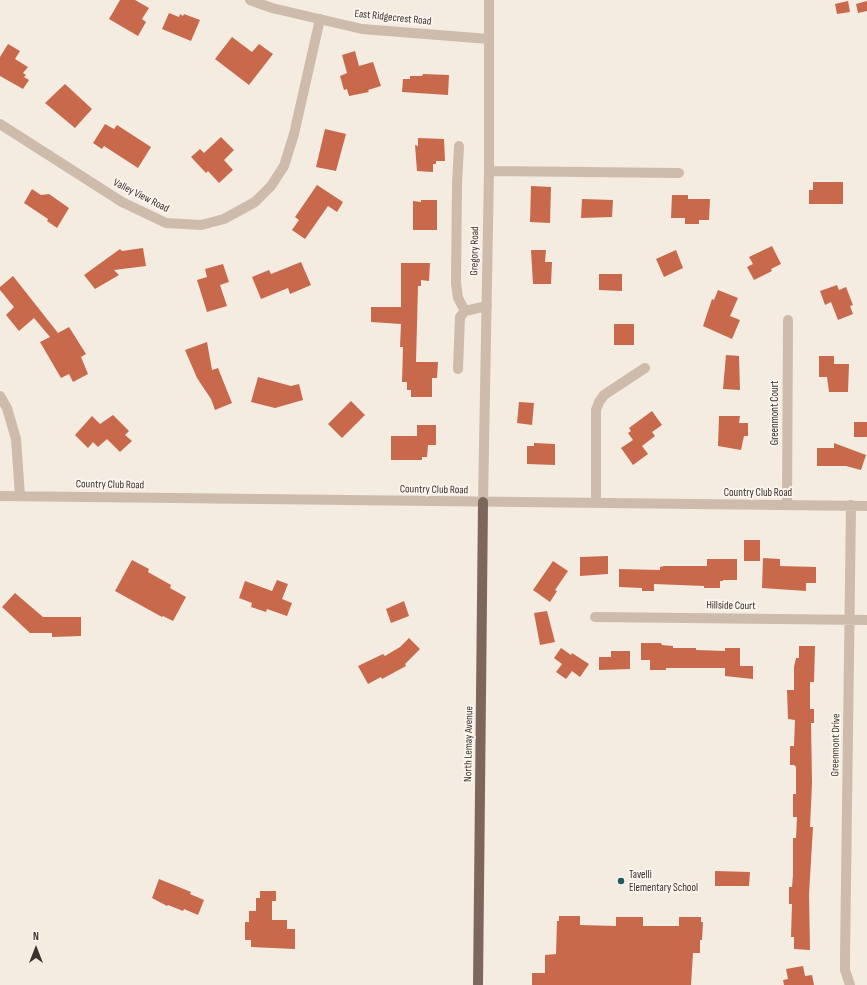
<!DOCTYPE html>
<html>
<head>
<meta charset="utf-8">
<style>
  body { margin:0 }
  #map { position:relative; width:867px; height:985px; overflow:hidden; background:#f4ebe1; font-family:"Sofia Sans Condensed",sans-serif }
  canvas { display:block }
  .north { position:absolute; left:16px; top:929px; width:40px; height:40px; -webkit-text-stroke:3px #fbf5ee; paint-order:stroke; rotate:0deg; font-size:11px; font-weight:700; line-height:16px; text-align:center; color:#3b302b }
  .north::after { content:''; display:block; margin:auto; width:14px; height:18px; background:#3b302b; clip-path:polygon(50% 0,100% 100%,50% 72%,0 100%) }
</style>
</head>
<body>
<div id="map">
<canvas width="867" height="985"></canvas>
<div class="north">N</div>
</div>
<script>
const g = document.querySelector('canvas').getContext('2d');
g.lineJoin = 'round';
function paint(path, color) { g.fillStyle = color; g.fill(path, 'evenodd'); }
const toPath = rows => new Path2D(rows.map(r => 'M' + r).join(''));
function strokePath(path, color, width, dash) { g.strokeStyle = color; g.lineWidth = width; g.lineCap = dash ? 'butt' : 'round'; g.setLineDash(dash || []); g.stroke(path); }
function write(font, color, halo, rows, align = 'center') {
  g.font = font + ' "Sofia Sans Condensed",sans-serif'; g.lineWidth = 4; g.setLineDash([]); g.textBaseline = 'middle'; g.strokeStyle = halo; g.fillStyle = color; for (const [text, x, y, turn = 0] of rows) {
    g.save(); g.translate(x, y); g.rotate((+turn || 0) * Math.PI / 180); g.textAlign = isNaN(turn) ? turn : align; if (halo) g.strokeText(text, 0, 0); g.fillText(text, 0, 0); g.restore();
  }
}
const building = toPath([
  [120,0,135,0,149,8,142,19,146,22,138,36,109,19],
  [848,1,850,12,837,14,835,4],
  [867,1,867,11,858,13,856,4],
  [169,13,179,17,180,14,183,16,184,14,200,20,191,41,162,29],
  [232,37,252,52,259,44,273,54,249,85,215,59],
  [8,44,20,51,15,59,28,67,23,73,26,75,24,77,29,80,23,89,0,76,0,57],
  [355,51,359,66,373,62,381,86,368,90,369,92,349,96,347,89,344,90,340,76,347,73,342,55],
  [423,74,449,75,448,95,402,92,403,79,410,79,410,76,422,76],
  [65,84,92,109,75,128,45,103],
  [105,124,114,129,117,125,151,147,138,168,104,146,102,149,93,143],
  [325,129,346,134,336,171,316,167],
  [221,137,234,150,224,160,233,170,219,183,208,171,206,173,191,157,200,149,204,153],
  [418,138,444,139,445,161,436,161,436,164,433,164,433,172,417,171,415,145,418,146],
  [813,182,843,182,843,204,809,204,809,190,813,190],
  [317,185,343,202,337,212,328,206,305,239,292,230,299,220,295,217],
  [531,186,551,187,550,223,530,222],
  [32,189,41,195,49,194,69,208,57,228,47,221,48,219,24,203],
  [672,195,688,195,688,199,710,199,709,220,699,220,699,224,685,224,685,218,671,218],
  [582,199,613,200,612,217,581,218],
  [421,200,437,200,437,230,413,230,413,201,421,202],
  [772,246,781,264,771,269,772,271,754,280,747,267,753,264,749,257],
  [143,248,146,266,114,270,119,275,95,289,84,275,120,249,122,251],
  [531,250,546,250,545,262,552,262,551,284,533,284],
  [676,250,683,268,664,277,656,259],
  [301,262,311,285,290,294,288,288,261,299,252,277,269,270,271,274],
  [401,263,430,263,429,281,421,280,421,286,418,286,416,362,438,362,437,378,432,378,432,397,411,397,411,390,407,390,407,382,402,382,403,347,400,347,401,324,371,322,371,307,401,307],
  [223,264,229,282,220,285,227,306,207,312,197,280,207,277,205,269],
  [599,274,622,274,622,291,599,290],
  [13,276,58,333,69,327,86,354,81,357,88,374,73,382,69,374,61,378,40,342,50,337,34,318,19,331,6,315,14,307,0,290,0,287],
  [837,285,839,290,846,287,853,305,850,306,853,314,838,320,831,302,825,305,820,291],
  [718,290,738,298,730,316,740,320,732,339,703,326,712,299,714,300],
  [614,324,634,324,634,345,614,345],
  [207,342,212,370,218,368,232,403,215,410,211,399,197,378,185,350],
  [726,355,739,356,740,390,723,389],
  [819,356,834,356,834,364,849,364,848,392,829,392,827,377,819,377],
  [258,377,291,386,299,384,303,400,275,408,251,402],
  [351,401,365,415,342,438,328,424],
  [519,402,534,403,532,425,517,423],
  [652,411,662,425,652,432,655,436,642,446,648,454,633,465,621,448,633,440,628,433,631,431,629,428],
  [113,415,129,431,125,435,132,441,120,452,107,439,98,447,93,442,88,448,75,435,92,416,100,424],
  [719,416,740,416,739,423,748,423,748,436,744,436,741,450,718,446],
  [854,422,867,422,867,437,854,437],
  [417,425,436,425,436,445,428,445,427,457,422,457,422,460,391,460,391,436,417,436],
  [534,443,555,444,555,465,527,464,527,446,534,446],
  [834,443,866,455,861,470,846,466,817,466,817,448,834,448],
  [744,540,760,540,760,561,744,561],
  [608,556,608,574,580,576,580,557],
  [763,558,780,559,780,566,816,567,816,583,806,583,806,591,762,588],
  [707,559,737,559,737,580,723,580,723,581,720,581,720,588,704,588,704,586,654,584,654,591,642,591,642,588,619,587,619,569,660,570,660,567,664,566,707,566],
  [132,560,149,569,148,572,171,585,170,588,186,597,173,621,163,616,162,617,115,591],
  [553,561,568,571,555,590,557,591,550,602,533,590],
  [277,580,288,584,282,599,292,603,287,616,267,609,266,612,251,607,252,603,239,598,245,581,272,591],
  [15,593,43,617,81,617,81,636,52,637,52,633,30,633,2,607],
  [404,601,409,616,391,623,386,609],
  [547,611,555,642,540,645,534,613],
  [409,638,420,649,405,664,406,666,382,679,381,677,368,684,358,666,383,654,385,656,400,647],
  [641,643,661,643,662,645,673,646,673,648,696,648,696,650,725,651,725,648,740,648,740,666,753,666,753,679,725,676,725,668,666,668,666,670,650,670,650,660,641,660],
  [799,646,815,646,814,682,810,682,810,709,814,709,814,723,811,723,812,783,810,827,813,827,809,894,810,950,794,949,794,937,791,937,792,904,789,904,789,887,792,887,793,875,793,838,796,838,797,817,793,817,793,794,796,794,796,767,794,765,790,765,790,746,794,746,795,720,788,719,787,690,794,690,794,667,796,658,799,658],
  [561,648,571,655,572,653,589,664,580,677,572,671,566,679,556,672,562,664,554,658],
  [611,651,630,651,630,669,599,670,599,657,611,657],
  [715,871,750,872,749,886,715,886],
  [159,879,191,892,190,894,204,900,198,915,184,909,183,911,168,905,167,906,152,898],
  [260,891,276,891,276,901,272,901,272,920,287,920,287,929,295,929,295,949,251,947,251,940,245,940,245,922,249,922,249,911,256,911,256,898,260,898],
  [559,916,580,916,580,925,616,926,616,917,643,917,643,926,679,926,679,917,701,917,701,922,703,922,702,940,700,940,700,953,693,953,691,985,532,985,532,973,545,973,545,955,556,954,557,921,559,921],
  [803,966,805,976,812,975,814,985,784,985,783,980,788,979,786,969]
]);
const minor = toPath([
  [250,0,272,8,362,29,489,39],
  [0,124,122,202,166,223,201,225,224,219,255,202,271,186,284,166,294,134,320,19],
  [459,146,457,184,456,283,458,298,465,311],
  [489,171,679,173],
  [458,369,460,317,465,311,487,306],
  [0,396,7,408,16,439,20,496],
  [0,496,867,506],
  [483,502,489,171,489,0],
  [596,503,596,410,599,402,604,395,645,368],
  [787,505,788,320],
  [595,617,867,620],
  [850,985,845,970,845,957,851,505]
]);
const major = toPath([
  [478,985,483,502]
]);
const markers = [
  [621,881,4,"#1f5a5e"]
];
const streetNames = [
  ["East Ridgecrest Road",393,18,6],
  ["Valley View Road",141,196,27],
  ["Gregory Road",475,251,-89],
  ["Greenmont Court",775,413,-90],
  ["Country Club Road",110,485,1],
  ["Country Club Road",434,490,1],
  ["Country Club Road",758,493],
  ["Hillside Court",731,606,1],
  ["North Lemay Avenue",469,744,-89],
  ["Greenmont Drive",836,745,-89]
];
const poiNames = [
  ["Tavelli",629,875],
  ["Elementary School",629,888]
];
paint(building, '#c8694b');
strokePath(minor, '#cdbbac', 10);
strokePath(major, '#7d675c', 10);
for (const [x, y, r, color] of markers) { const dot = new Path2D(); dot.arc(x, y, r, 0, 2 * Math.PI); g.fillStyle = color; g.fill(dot); strokePath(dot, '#fbf5ee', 1.5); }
write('11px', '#3b302b', '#fbf5ee', streetNames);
write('11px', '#3b302b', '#fbf5ee', poiNames, 'left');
</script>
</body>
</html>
